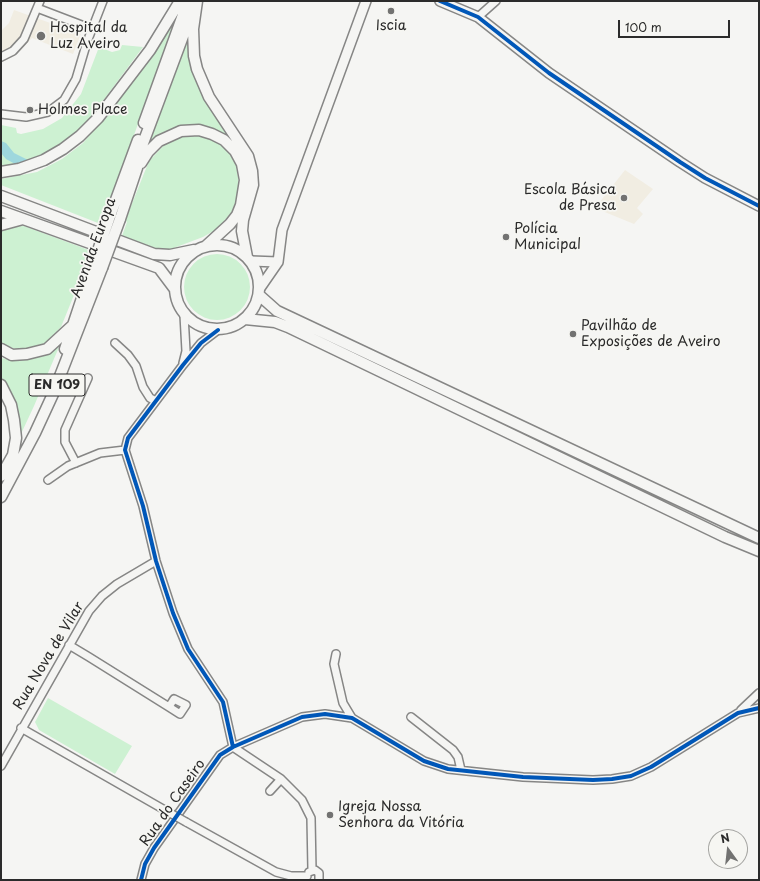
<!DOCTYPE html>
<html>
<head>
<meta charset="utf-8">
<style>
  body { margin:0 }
  #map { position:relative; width:760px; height:881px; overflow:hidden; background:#f5f5f3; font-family:"Playpen Sans",sans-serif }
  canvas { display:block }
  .frame { position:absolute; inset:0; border:2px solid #2b2b2b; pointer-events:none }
  .north { position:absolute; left:708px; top:829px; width:40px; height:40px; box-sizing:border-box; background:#f6f6f2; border:1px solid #a5a5a2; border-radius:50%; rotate:345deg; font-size:11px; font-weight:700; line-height:16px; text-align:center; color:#2b2b2b }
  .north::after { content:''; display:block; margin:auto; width:14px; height:18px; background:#727271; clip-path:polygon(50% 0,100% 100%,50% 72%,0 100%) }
  .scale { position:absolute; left:618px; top:20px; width:112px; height:18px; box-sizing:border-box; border:2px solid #2b2b2b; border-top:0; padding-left:5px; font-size:12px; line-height:14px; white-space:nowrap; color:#2b2b2b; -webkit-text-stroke:3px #f6f6f2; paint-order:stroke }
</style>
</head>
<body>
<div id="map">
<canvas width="760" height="881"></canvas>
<div class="frame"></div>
<div class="north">N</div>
<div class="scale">100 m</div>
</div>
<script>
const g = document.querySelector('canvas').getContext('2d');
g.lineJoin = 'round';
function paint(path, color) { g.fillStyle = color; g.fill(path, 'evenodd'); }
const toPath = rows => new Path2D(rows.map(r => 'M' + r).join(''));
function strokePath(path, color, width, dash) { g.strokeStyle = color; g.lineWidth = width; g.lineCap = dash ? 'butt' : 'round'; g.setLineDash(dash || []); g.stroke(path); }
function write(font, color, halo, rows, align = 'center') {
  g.font = font + ' "Playpen Sans",sans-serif'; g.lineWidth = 3.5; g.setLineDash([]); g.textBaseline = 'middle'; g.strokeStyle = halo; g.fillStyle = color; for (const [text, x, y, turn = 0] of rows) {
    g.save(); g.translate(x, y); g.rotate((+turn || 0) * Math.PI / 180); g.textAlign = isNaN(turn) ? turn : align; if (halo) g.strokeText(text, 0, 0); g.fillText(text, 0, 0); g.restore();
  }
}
const built = toPath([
  [14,10,81,34,73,54,32,38,17,54,1,63,1,31,9,23],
  [625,170,653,189,637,208,643,214,634,224,595,208]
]);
const green = toPath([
  [176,18,124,163,104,214,101,213,98,223,1,185,1,179,37,172,62,159,83,143,107,114],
  [187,40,192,69,237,145,218,132,198,126,177,127,149,142],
  [122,45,143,47,82,129,43,157,1,169,1,125,16,128,17,133,21,134,43,129,62,118,81,94,99,47,112,52,120,50],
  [204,135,218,142,228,151,236,165,239,184,238,197,231,213,217,229,203,237,171,249,158,249,122,236,127,222,125,221,149,161,165,144,184,136],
  [24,226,89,250,85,262,87,263,61,327,45,343,29,348,16,349,1,344,1,232,9,227],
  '184 287a33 33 0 1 1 66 0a33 33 0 1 1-66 0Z',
  [59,347,34,406,20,436,7,390,1,378,1,358,13,360,26,360,46,354],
  [48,698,132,746,115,774,39,730,35,722]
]);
const water = toPath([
  [1,141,6,143,14,153,30,161,17,165,6,159,1,153]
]);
const street = toPath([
  [37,8,92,29],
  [478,17,496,1],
  [1,57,13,51,24,39,40,1],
  [1,114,26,117,48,112,64,100,76,79,87,42,103,1],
  [218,330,201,343,183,365,128,438,125,450,143,506,156,561,173,613,188,649,223,702,233,747],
  [115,343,128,355,136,366,143,387,150,398,156,401],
  [183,363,186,351,184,315],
  [76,463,65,442,65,430,88,378],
  [48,480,68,466,100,453,125,450],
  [69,645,89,657,169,707,180,714,186,705,174,699,169,707],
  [336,654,334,664,343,703,352,718],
  [741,710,759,693],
  [411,717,453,750,458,757,461,770],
  [21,728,170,813],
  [233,747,281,779,302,800,311,818,312,870],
  [1,766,89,611,102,596,117,584,156,561],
  [270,791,281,779],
  [186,822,276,872,291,876,307,876],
  [309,872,315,870,319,873,319,880],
  [141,880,145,864,154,848,220,755,233,747,302,717,325,714,352,718,424,761,448,769,523,777,593,780,612,779,631,776,651,767,738,713,759,708]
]);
const secondary = toPath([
  [440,1,478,17,549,73,680,162,705,178,759,206],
  [251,261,278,262],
  [260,288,278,262,282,230,366,1]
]);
const primary = toPath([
  [197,1,193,29,194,56,197,69,209,97,248,156,252,171,253,185,243,220,242,231,247,257],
  [144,123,188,1],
  [141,163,148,152,159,141,181,131,199,130,212,134,224,140,235,151,242,164,245,180,241,205,237,215,230,224,206,246],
  [1,172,19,169,44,160,63,149,80,136,98,118,150,50,180,1],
  [1,196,154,254,170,255,194,250],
  [1,211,159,268,174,288],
  [110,216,138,140],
  [120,219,137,168,142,146,192,12],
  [1,225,23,219],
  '175 287a42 42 0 1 1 84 0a42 42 0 1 1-84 0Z',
  [259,295,277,311,759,538],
  [245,319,275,322,288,327,725,537,759,551],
  [1,349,12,355,27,354,47,349,72,326],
  [65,349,93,265],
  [1,385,11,405,14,420,16,438,13,455,1,476],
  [1,497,35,433,53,394,102,268]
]);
const streetBridge = toPath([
  [170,813,186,822]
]);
const primaryBridge = toPath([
  [93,265,110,216],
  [102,268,120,219]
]);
const cycleway = toPath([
  [440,1,478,17,549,73,680,162,705,178,759,206],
  [218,330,201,343,183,365,128,438,125,450,143,506,156,561,173,613,188,649,223,702,233,747],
  [141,880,145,864,154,848,220,755,233,747,302,717,325,714,352,718,424,761,448,769,523,777,593,780,612,779,631,776,651,767,738,713,759,708]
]);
const markers = [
  [391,11,4,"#727271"],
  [41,36,5,"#727271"],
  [30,110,4,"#727271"],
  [624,198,4,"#727271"],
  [506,237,4,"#727271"],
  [573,334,4,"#727271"],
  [330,815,4,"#727271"]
];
const shields = [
  [57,385,56]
];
const shieldNames = [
  ["EN 109",57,385]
];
const poiNames = [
  ["Iscia",391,26,"center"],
  ["Hospital da",50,28],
  ["Luz Aveiro",50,44],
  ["Holmes Place",38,110],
  ["Escola Básica",616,190,"right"],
  ["de Presa",616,206,"right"],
  ["Polícia",514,229],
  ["Municipal",514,245],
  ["Pavilhão de",581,326],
  ["Exposições de Aveiro",581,342],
  ["Igreja Nossa",338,807],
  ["Senhora da Vitória",338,823]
];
const streetNames = [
  ["Avenida Europa",94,248,-70],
  ["Rua Nova de Vilar",49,656,-59],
  ["Rua do Caseiro",173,803,-55]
];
paint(built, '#f1ede2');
paint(green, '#cdf1d2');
paint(water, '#9ed7dd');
strokePath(street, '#868685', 10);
strokePath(secondary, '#868685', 12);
strokePath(primary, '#868685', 13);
strokePath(street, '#f5f5f3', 7);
strokePath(secondary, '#f5f5f3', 9);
strokePath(primary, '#f5f5f3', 10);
strokePath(streetBridge, '#868685', 10, []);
strokePath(primaryBridge, '#868685', 13, []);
strokePath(streetBridge, '#f5f5f3', 7);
strokePath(primaryBridge, '#f5f5f3', 10);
strokePath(cycleway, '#0057b8', 4);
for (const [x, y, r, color] of markers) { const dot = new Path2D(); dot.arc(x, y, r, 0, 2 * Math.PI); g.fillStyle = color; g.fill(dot); strokePath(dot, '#f6f6f2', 1.5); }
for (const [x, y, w] of shields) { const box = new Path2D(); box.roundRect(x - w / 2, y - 11, w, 22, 3); g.fillStyle = '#f6f6f2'; g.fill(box); strokePath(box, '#2b2b2b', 1); }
write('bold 13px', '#2b2b2b', null, shieldNames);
write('14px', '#2b2b2b', '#f6f6f2', poiNames, 'left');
write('14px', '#2b2b2b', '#f6f6f2', streetNames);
</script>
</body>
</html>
